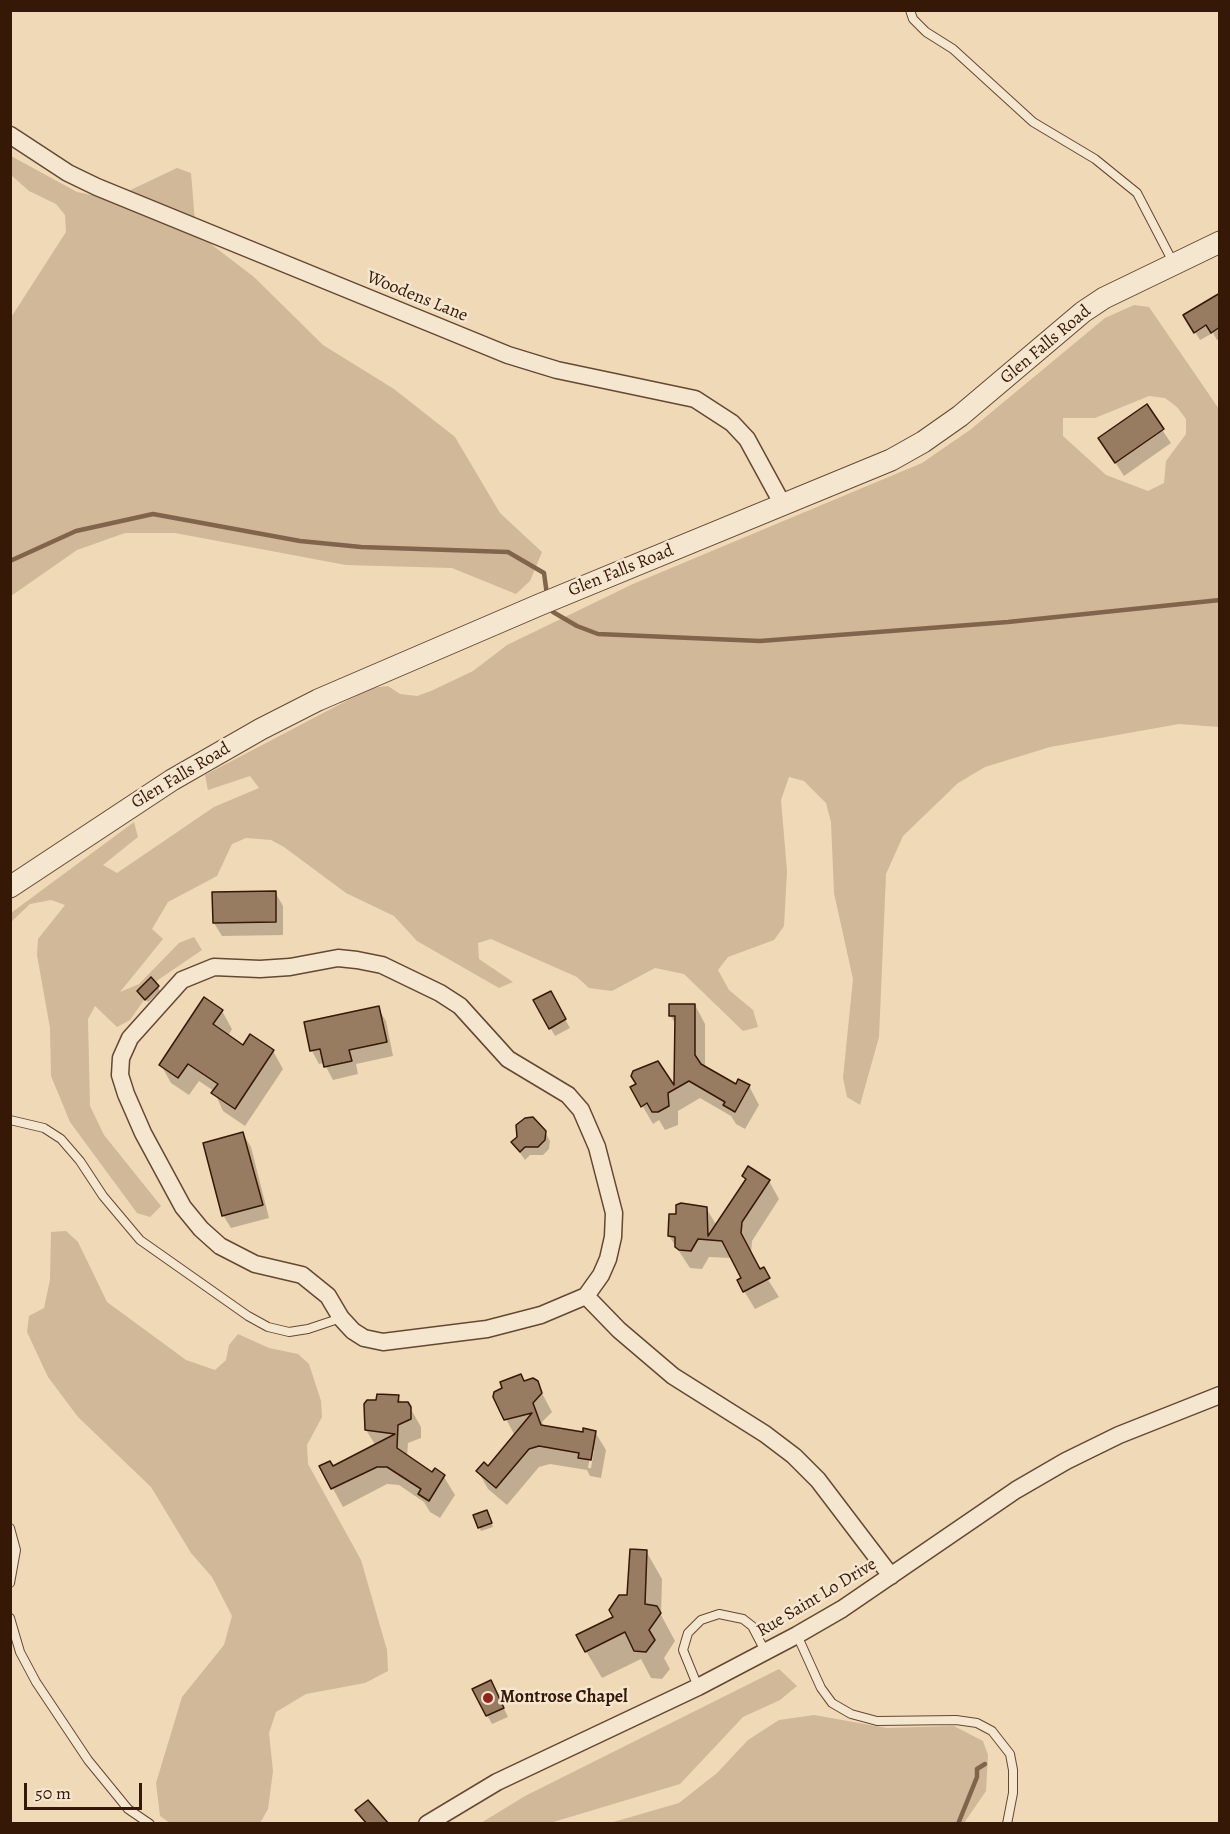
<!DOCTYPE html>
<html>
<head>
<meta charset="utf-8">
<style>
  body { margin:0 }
  #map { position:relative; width:1230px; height:1834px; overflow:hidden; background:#f0d9b6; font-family:Alegreya,serif }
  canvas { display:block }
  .frame { position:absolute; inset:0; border:12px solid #361806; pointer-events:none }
  .scale { position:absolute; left:24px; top:1783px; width:118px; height:27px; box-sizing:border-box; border:3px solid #361806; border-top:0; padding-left:8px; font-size:18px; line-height:21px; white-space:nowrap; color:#361806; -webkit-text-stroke:4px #f5e6d0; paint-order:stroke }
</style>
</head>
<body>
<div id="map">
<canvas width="1230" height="1834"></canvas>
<div class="frame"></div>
<div class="scale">50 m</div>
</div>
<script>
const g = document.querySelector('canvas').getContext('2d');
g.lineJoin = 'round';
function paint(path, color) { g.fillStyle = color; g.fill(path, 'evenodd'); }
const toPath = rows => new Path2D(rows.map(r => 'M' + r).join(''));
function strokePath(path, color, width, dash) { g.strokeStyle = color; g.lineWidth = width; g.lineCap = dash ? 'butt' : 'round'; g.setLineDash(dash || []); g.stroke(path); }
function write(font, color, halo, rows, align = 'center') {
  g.font = font + ' Alegreya,serif'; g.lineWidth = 5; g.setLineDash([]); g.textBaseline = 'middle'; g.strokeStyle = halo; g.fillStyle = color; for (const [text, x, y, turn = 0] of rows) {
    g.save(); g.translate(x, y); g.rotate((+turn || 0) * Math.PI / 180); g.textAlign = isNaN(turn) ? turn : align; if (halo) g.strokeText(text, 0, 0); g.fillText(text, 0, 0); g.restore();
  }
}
const green = toPath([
  [11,156,77,192,101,197,120,195,177,168,191,173,195,222,203,238,254,277,323,345,394,389,455,437,500,513,542,552,530,581,516,594,452,568,346,565,175,533,125,533,77,550,11,596,10,319,66,232,65,215,56,204,29,191,11,175],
  [1134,305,1149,307,1219,409,1219,727,1179,724,1050,747,985,767,958,783,903,836,886,874,879,1037,860,1105,847,1097,843,1078,853,979,834,893,831,822,826,803,804,781,789,777,781,800,787,871,784,926,774,940,728,957,718,970,729,990,753,1010,758,1027,743,1031,684,974,655,968,612,991,589,988,577,977,491,939,478,943,479,959,513,982,499,988,417,941,394,916,346,893,284,847,271,840,246,838,232,844,217,876,168,902,152,929,163,939,120,992,139,984,179,943,194,937,202,950,158,980,130,1020,117,1027,95,1006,88,1019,90,1106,104,1135,161,1206,150,1217,137,1213,70,1122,51,1076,50,1028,37,955,38,939,65,905,51,900,30,904,11,922,11,913,134,822,138,837,103,865,117,873,214,807,259,788,250,776,208,790,205,775,371,688,388,686,400,694,417,696,431,691,473,671,507,645,633,584,922,463,970,430,1105,318],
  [1149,396,1165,398,1177,407,1186,419,1186,434,1166,461,1164,483,1148,491,1106,475,1063,436,1063,418,1095,418],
  [66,1231,78,1242,107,1302,186,1360,215,1370,226,1360,229,1345,238,1334,269,1348,298,1354,309,1364,321,1401,322,1417,307,1445,308,1464,361,1560,387,1650,388,1671,365,1683,306,1694,276,1712,269,1733,273,1771,268,1809,260,1823,170,1823,160,1816,156,1783,182,1697,224,1645,232,1616,212,1577,191,1553,151,1487,78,1417,48,1377,27,1332,29,1316,44,1308,50,1280,51,1232],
  [779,1669,797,1686,780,1700,743,1717,680,1784,550,1823,481,1823,525,1796],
  [814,1715,887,1728,954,1726,983,1741,988,1755,986,1791,964,1823,610,1823,679,1803,717,1773,748,1740,779,1720]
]);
const shadow = toPath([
  [1220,300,1220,339,1217,340,1213,333,1200,340,1185,316],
  [1146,406,1171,443,1124,476,1100,439],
  [275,892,283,906,283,935,222,936,214,923],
  [158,987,160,991,148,1002,141,995],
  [550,993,570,1028,555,1036,535,1001],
  [695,1005,705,1024,705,1068,736,1086,749,1086,759,1105,745,1129,736,1124,731,1116,700,1098,678,1111,678,1125,665,1130,659,1120,653,1124,632,1088,657,1063,676,1089,676,1025,670,1015],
  [378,1008,386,1021,393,1056,356,1064,358,1074,333,1080,324,1063,319,1064,312,1051],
  [222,1011,232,1029,228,1036,244,1047,273,1051,283,1069,245,1126,223,1111,214,1091,199,1081,189,1095,171,1083,161,1065],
  [545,1132,550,1141,549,1149,543,1155,530,1155,525,1160,513,1143,518,1137],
  [243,1134,251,1147,269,1218,231,1228,223,1215],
  [743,1176,769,1181,779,1199,752,1241,751,1253,779,1297,755,1309,744,1291,743,1279,732,1258,709,1257,702,1269,690,1268,669,1236,706,1208,717,1226,746,1181],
  [536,1382,552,1412,542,1422,544,1427,584,1434,595,1432,606,1450,601,1478,590,1476,587,1470,550,1464,539,1467,507,1505,488,1489,478,1471,488,1468,515,1436,494,1396,524,1383],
  [591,1450,594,1450,591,1468,588,1468],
  [398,1396,402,1404,408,1404,421,1427,421,1438,408,1443,407,1457,433,1474,435,1470,444,1477,455,1495,440,1518,430,1512,424,1502,399,1485,387,1484,343,1507,321,1467,332,1467,376,1446,366,1430,377,1402],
  [489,1515,493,1527,481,1531,479,1527],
  [646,1551,662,1579,661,1615,675,1641,664,1658,670,1669,662,1679,651,1678,641,1659,602,1678,586,1651,615,1618,628,1597],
  [495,1690,508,1717,492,1724,487,1715]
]);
const stream = toPath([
  [10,561,76,531,153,514,300,541,361,547,508,552,544,573,547,595],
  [551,606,553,612,577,626,598,634,760,641,1008,622,1220,600],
  [958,1824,977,1777,977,1769,985,1764]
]);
const building = toPath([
  [1220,293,1220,327,1211,333,1206,325,1194,333,1183,315,1220,293],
  [1147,404,1164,429,1115,463,1098,438,1147,404],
  [276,891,276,922,213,923,212,892,276,891],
  [151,977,159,986,145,1000,137,991,151,977],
  [551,991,566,1019,549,1029,533,1000,551,991],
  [204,997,223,1010,213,1024,243,1045,250,1034,274,1050,235,1109,211,1093,218,1084,188,1064,178,1078,159,1065,204,997],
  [669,1004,695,1004,695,1055,701,1064,736,1084,738,1079,750,1085,735,1112,723,1105,725,1102,689,1081,668,1093,669,1106,658,1112,652,1112,647,1103,641,1107,630,1087,636,1084,631,1076,633,1071,658,1061,674,1085,675,1016,669,1016,669,1004],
  [379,1006,387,1042,349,1050,352,1061,324,1067,320,1049,310,1051,304,1022,379,1006],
  [533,1117,546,1131,545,1140,538,1147,525,1147,520,1152,511,1142,517,1137,516,1125,525,1118,533,1117],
  [243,1132,263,1205,222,1216,203,1143,243,1132],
  [748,1166,770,1180,742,1222,741,1233,760,1269,764,1267,770,1278,743,1292,737,1280,741,1278,722,1241,698,1239,691,1251,679,1250,675,1247,675,1237,668,1236,669,1214,676,1214,676,1205,681,1203,707,1207,708,1236,746,1179,742,1176,748,1166],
  [521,1374,524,1381,533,1378,538,1381,542,1393,533,1403,541,1425,583,1432,583,1428,596,1431,591,1460,578,1458,579,1453,539,1446,529,1449,496,1488,476,1471,484,1462,488,1466,532,1413,504,1420,493,1397,494,1392,502,1388,500,1382,521,1374],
  [377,1394,399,1395,398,1402,408,1402,411,1407,411,1419,398,1425,397,1448,432,1472,435,1468,445,1475,429,1501,418,1494,421,1489,387,1467,377,1467,331,1489,319,1466,330,1461,333,1466,395,1434,365,1430,364,1404,367,1400,376,1400,377,1394],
  [487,1510,492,1523,478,1528,473,1515,487,1510],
  [630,1549,647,1550,645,1604,657,1606,661,1613,649,1630,655,1640,646,1652,634,1651,625,1632,585,1652,576,1635,613,1617,609,1610,619,1595,627,1595,630,1549],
  [491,1680,504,1708,486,1716,472,1689,491,1680],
  [368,1800,389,1824,367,1824,355,1810,368,1800]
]);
const service = toPath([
  [910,10,913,19,926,32,953,49,1033,122,1095,159,1137,193,1174,264],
  [10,1120,44,1128,61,1139,80,1161,103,1196,140,1240,248,1316,268,1327,289,1332,308,1329,341,1318],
  [10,1528,16,1550,10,1583],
  [10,1618,20,1652,36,1682,88,1760,128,1809,150,1824],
  [797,1635,821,1688,832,1703,851,1714,877,1721,956,1720,977,1723,992,1731,1010,1754,1013,1770,1013,1793,1007,1824],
  [698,1687,683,1650,688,1633,701,1620,719,1614,743,1619,752,1626,765,1651]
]);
const minor = toPath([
  [10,135,68,173,97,187,508,355,557,370,695,399,732,423,747,439,783,505],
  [586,1296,601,1275,608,1259,613,1237,614,1213,597,1147,581,1110,568,1095,508,1059,460,1006,440,993,382,965,357,960,338,958,290,967,260,969,214,967,182,980,130,1038,121,1058,120,1075,126,1094,143,1133,183,1207,201,1229,220,1246,255,1264,302,1275,328,1296,341,1318,353,1331,364,1338,383,1342,487,1329,541,1315,586,1296,619,1330,673,1376,765,1434,794,1456,818,1480,891,1576],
  [427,1824,497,1782,698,1687,797,1635,842,1609,1016,1490,1066,1461,1119,1435,1220,1395]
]);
const tertiary = toPath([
  [10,887,172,780,261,729,318,700,539,605,891,460,923,442,960,416,1083,312,1104,298,1220,242]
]);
const markers = [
  [488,1698,6,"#8f2418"]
];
const streetNames = [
  ["Woodens Lane",417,297,22],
  ["Glen Falls Road",1046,345,-40],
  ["Glen Falls Road",621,571,-22],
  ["Glen Falls Road",181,776,-31],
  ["Rue Saint Lo Drive",817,1598,-31]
];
const poiNames = [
  ["Montrose Chapel",500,1698]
];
paint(green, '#d0b898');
paint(shadow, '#0003');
strokePath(stream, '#80644c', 4.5);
paint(building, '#977c62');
strokePath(building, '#361806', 1.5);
strokePath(service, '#644832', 10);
strokePath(minor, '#644832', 19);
strokePath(tertiary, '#644832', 23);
strokePath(service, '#f5e6d0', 8);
strokePath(minor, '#f5e6d0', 16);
strokePath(tertiary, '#f5e6d0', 21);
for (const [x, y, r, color] of markers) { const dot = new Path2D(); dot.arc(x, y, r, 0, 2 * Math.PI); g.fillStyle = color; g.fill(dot); strokePath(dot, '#f5e6d0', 2); }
write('18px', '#361806', '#f5e6d0', streetNames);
write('bold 18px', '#361806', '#f5e6d0', poiNames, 'left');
</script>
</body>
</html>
